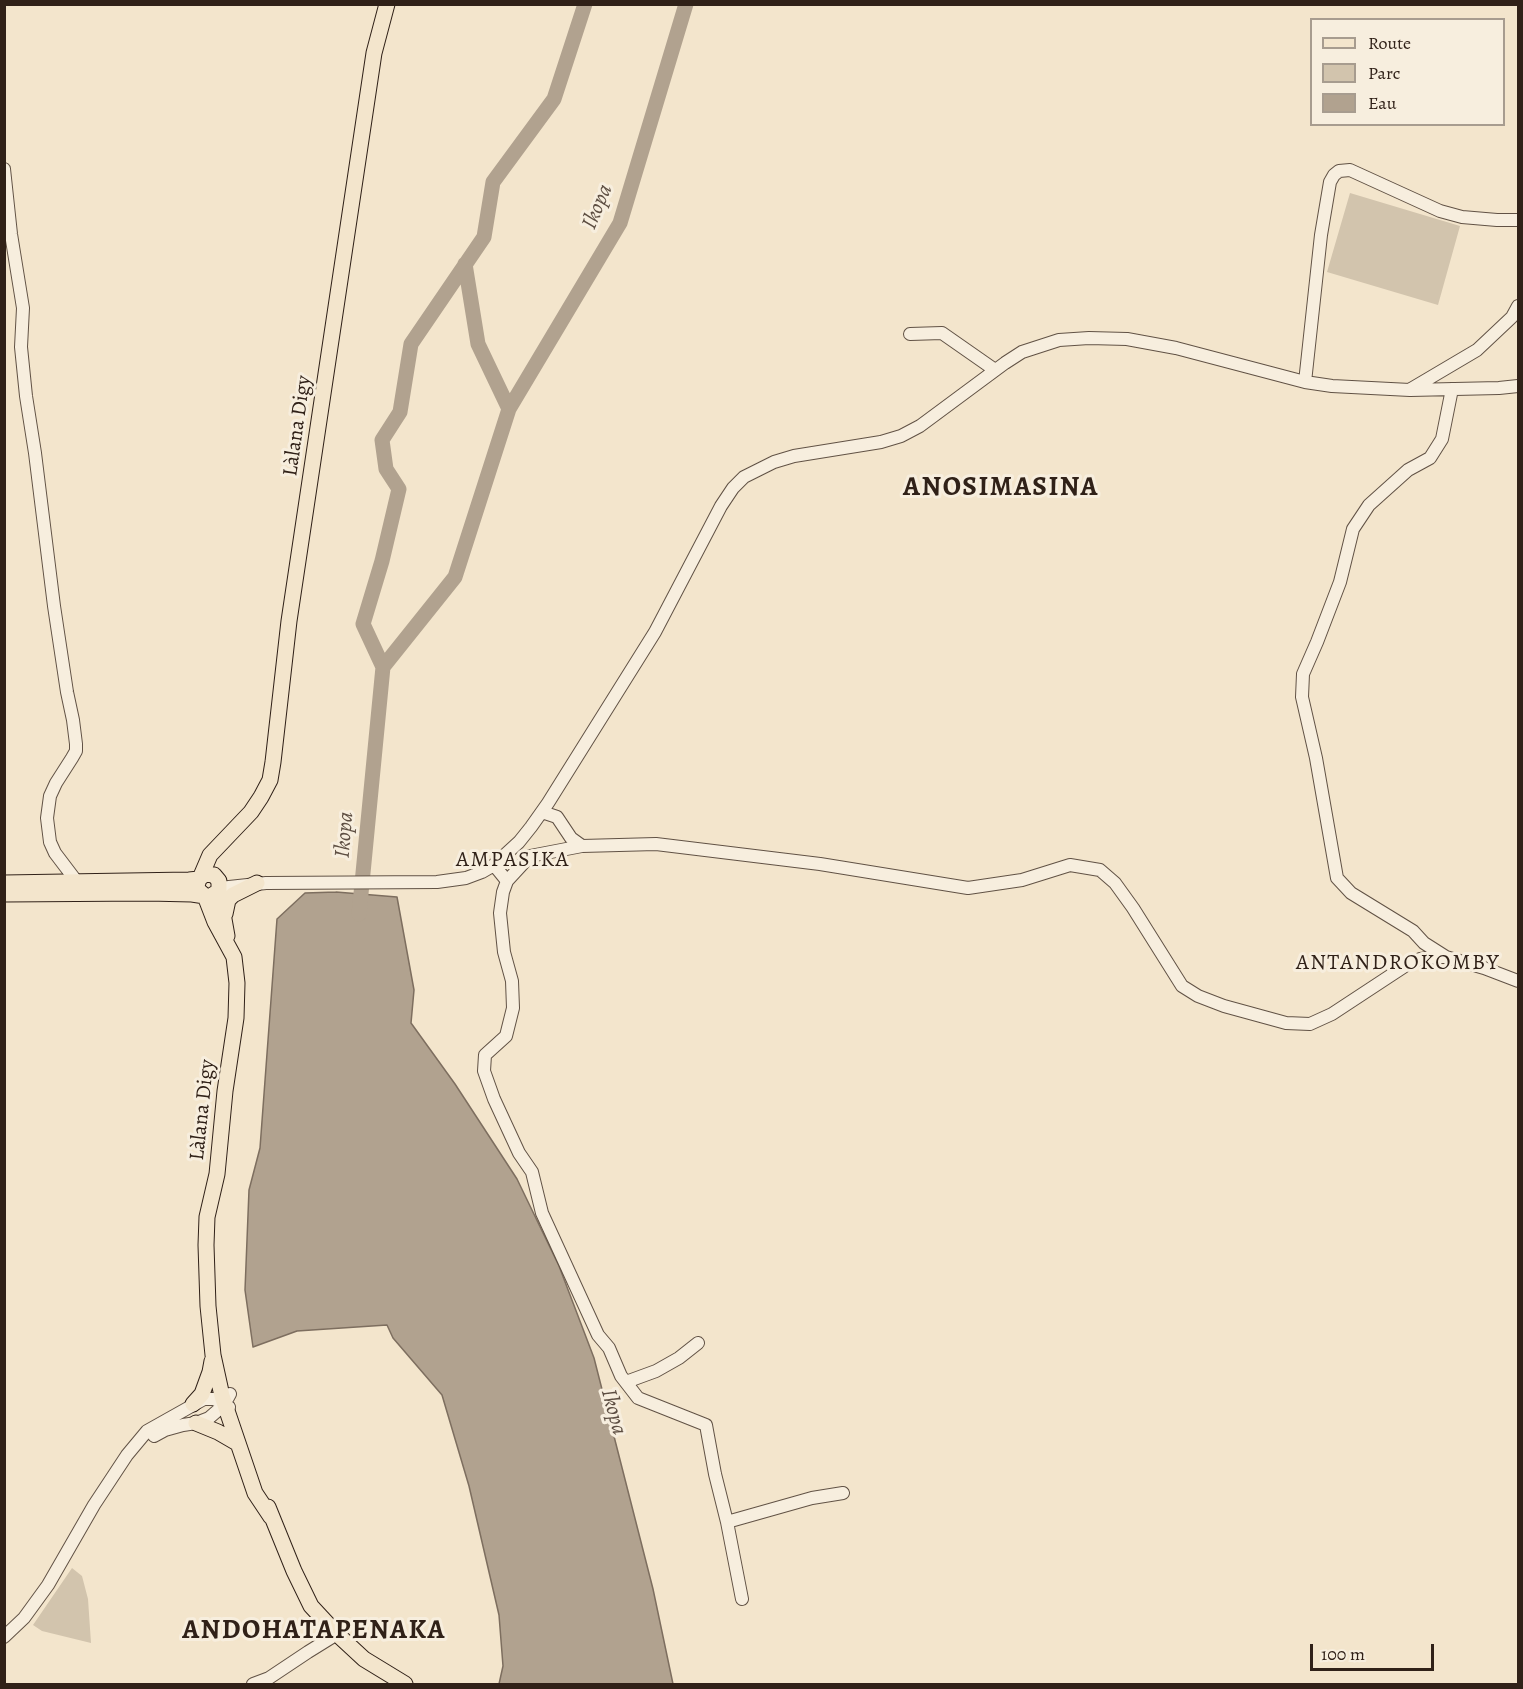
<!DOCTYPE html>
<html>
<head>
<meta charset="utf-8">
<style>
  body { margin:0 }
  #map { position:relative; width:1523px; height:1689px; overflow:hidden; background:#f3e5cc; font-family:Alegreya,serif }
  canvas { display:block }
  .frame { position:absolute; inset:0; border:6px solid #302118; pointer-events:none }
  .legend { position:absolute; left:1310px; top:18px; width:195px; height:108px; box-sizing:border-box; background:#f7eede; border:2px solid #a79c8f; margin:0; padding:8px 10px; list-style:none; font-size:18px; color:#302118 }
  .legend li { display:flex; align-items:center; gap:12px; height:30px }
  .legend b { width:30px; border:2px solid #a79c8f }
  .scale { position:absolute; left:1310px; top:1644px; width:124px; height:27px; box-sizing:border-box; border:3px solid #302118; border-top:0; padding-left:8px; font-size:18px; line-height:21px; white-space:nowrap; color:#302118; -webkit-text-stroke:4px #f7eede; paint-order:stroke }
</style>
</head>
<body>
<div id="map">
<canvas width="1523" height="1689"></canvas>
<div class="frame"></div>
<ul class="legend">
<li><b style="height:8px;background:#f3e5cc"></b>Route</li>
<li><b style="height:16px;background:#d2c4ad"></b>Parc</li>
<li><b style="height:16px;background:#b1a28f"></b>Eau</li>
</ul>
<div class="scale">100 m</div>
</div>
<script>
const g = document.querySelector('canvas').getContext('2d');
g.lineJoin = 'round';
function paint(path, color) { g.fillStyle = color; g.fill(path, 'evenodd'); }
const toPath = rows => new Path2D(rows.map(r => 'M' + r).join(''));
function strokePath(path, color, width, dash) { g.strokeStyle = color; g.lineWidth = width; g.lineCap = dash ? 'butt' : 'round'; g.setLineDash(dash || []); g.stroke(path); }
function write(font, color, halo, rows, align = 'center') {
  g.font = font + ' Alegreya,serif'; g.lineWidth = 6; g.setLineDash([]); g.textBaseline = 'middle'; g.strokeStyle = halo; g.fillStyle = color; for (const [text, x, y, turn = 0] of rows) {
    g.save(); g.translate(x, y); g.rotate((+turn || 0) * Math.PI / 180); g.textAlign = isNaN(turn) ? turn : align; if (halo) g.strokeText(text, 0, 0); g.fillText(text, 0, 0); g.restore();
  }
}
const green = toPath([
  [1350,193,1460,226,1438,305,1327,272],
  [72,1568,82,1576,88,1599,91,1643,42,1631,33,1625]
]);
const water = toPath([
  [336,892,397,897,414,990,411,1023,455,1084,517,1179,559,1266,594,1358,653,1589,673,1684,499,1684,503,1666,499,1615,469,1486,442,1395,393,1338,387,1325,297,1331,253,1347,245,1290,249,1190,260,1148,277,919,305,893,336,892]
]);
const river = toPath([
  [465,264,478,344,509,409],
  [383,667,455,577,509,409,620,223,686,4],
  [359,914,383,667,363,624,382,561,399,489,386,469,382,440,400,412,411,344,484,237,493,182,554,99,585,4]
]);
const minor = toPath([
  [4,169,11,234,23,308,21,347,26,396,35,453,54,606,67,692,73,720,76,744,76,751,72,758,56,783,50,796,47,818,50,842,55,853,77,882],
  [910,334,942,333,995,370],
  [1305,382,1321,235,1330,182,1334,175,1339,171,1350,170,1440,211,1462,217,1497,220,1518,220],
  [1411,389,1477,350,1512,317,1518,306],
  [542,812,557,817,571,838,582,846],
  [494,865,507,881,503,892,500,913,504,952,512,981,513,1008,506,1036,485,1055,484,1071,494,1099,519,1153,532,1172,542,1213,598,1335,609,1348,621,1376,638,1398,706,1425,715,1474,727,1522,742,1599],
  [507,881,530,856,582,846,656,844,820,864,968,888,1022,880,1070,865,1100,870,1115,883,1133,908,1182,986,1198,996,1224,1006,1286,1023,1310,1024,1332,1014,1405,966,1420,959,1437,957,1446,957,1484,968,1518,981],
  [220,888,266,883,437,882,466,878,482,872,494,865,519,842,531,827,548,803,655,632,721,506,733,488,744,477,774,462,794,456,881,442,901,436,920,426,1005,363,1022,352,1059,340,1089,338,1127,339,1176,348,1305,382,1332,386,1410,390,1499,388,1518,386],
  [1446,957,1424,943,1413,931,1351,893,1337,878,1316,758,1302,697,1303,674,1317,642,1340,582,1353,529,1369,505,1408,470,1430,458,1442,439,1452,389],
  [626,1382,656,1371,679,1358,698,1343],
  [154,1436,165,1430,183,1425,196,1423,209,1418,224,1405,230,1394],
  [727,1522,812,1498,843,1493],
  [4,1637,24,1618,48,1585,94,1505,127,1455,147,1431,204,1399,214,1399,229,1407],
  [253,1684,269,1678,308,1652,337,1634]
]);
const major = toPath([
  [201,876,210,855,251,812,261,797,270,780,273,762,289,621,374,53,387,4],
  [4,883,189,880,199,879],
  [219,891,227,936],
  [4,894,148,893,192,894,205,896,209,897,219,891,219,881,214,875,205,874,199,879,197,886,198,890,205,896,215,922,234,957,237,983,236,1018,225,1091,217,1174,207,1217,206,1245,208,1306,213,1355,222,1396,255,1493,271,1517],
  [225,914,228,900,233,895,257,883],
  [193,1404,202,1394,210,1372,212,1361],
  [196,1423,218,1432,237,1443],
  [268,1507,294,1571,311,1606,337,1634,364,1659,405,1684]
]);
const streetNames = [
  ["Làlana Digy",298,426,-82],
  ["Làlana Digy",203,1110,-84]
];
const waterNames = [
  ["Ikopa",598,207,-67],
  ["Ikopa",345,835,-85],
  ["Ikopa",613,1412,75]
];
const neighbourhoodNames = [
  ["AMPASIKA",513,861],
  ["ANTANDROKOMBY",1398,964]
];
const districtNames = [
  ["ANOSIMASINA",1001,488],
  ["ANDOHATAPENAKA",314,1631]
];
paint(green, '#d2c4ad');
paint(water, '#b1a28f');
strokePath(water, '#7d6e5f', 1.5);
strokePath(river, '#b1a28f', 15);
strokePath(minor, '#615245', 14);
strokePath(major, '#302118', 17);
strokePath(minor, '#f7eede', 12);
strokePath(major, '#f3e5cc', 15);
write('21px', '#302118', '#f7eede', streetNames);
write('italic 22px', '#5d4e42', '#f7eede', waterNames);
g.letterSpacing = '1.5px';
write('22px', '#302118', '#f7eede', neighbourhoodNames);
g.letterSpacing = '0px';
g.letterSpacing = '1.5px';
write('bold 27px', '#302118', '#f7eede', districtNames);
g.letterSpacing = '0px';
</script>
</body>
</html>
